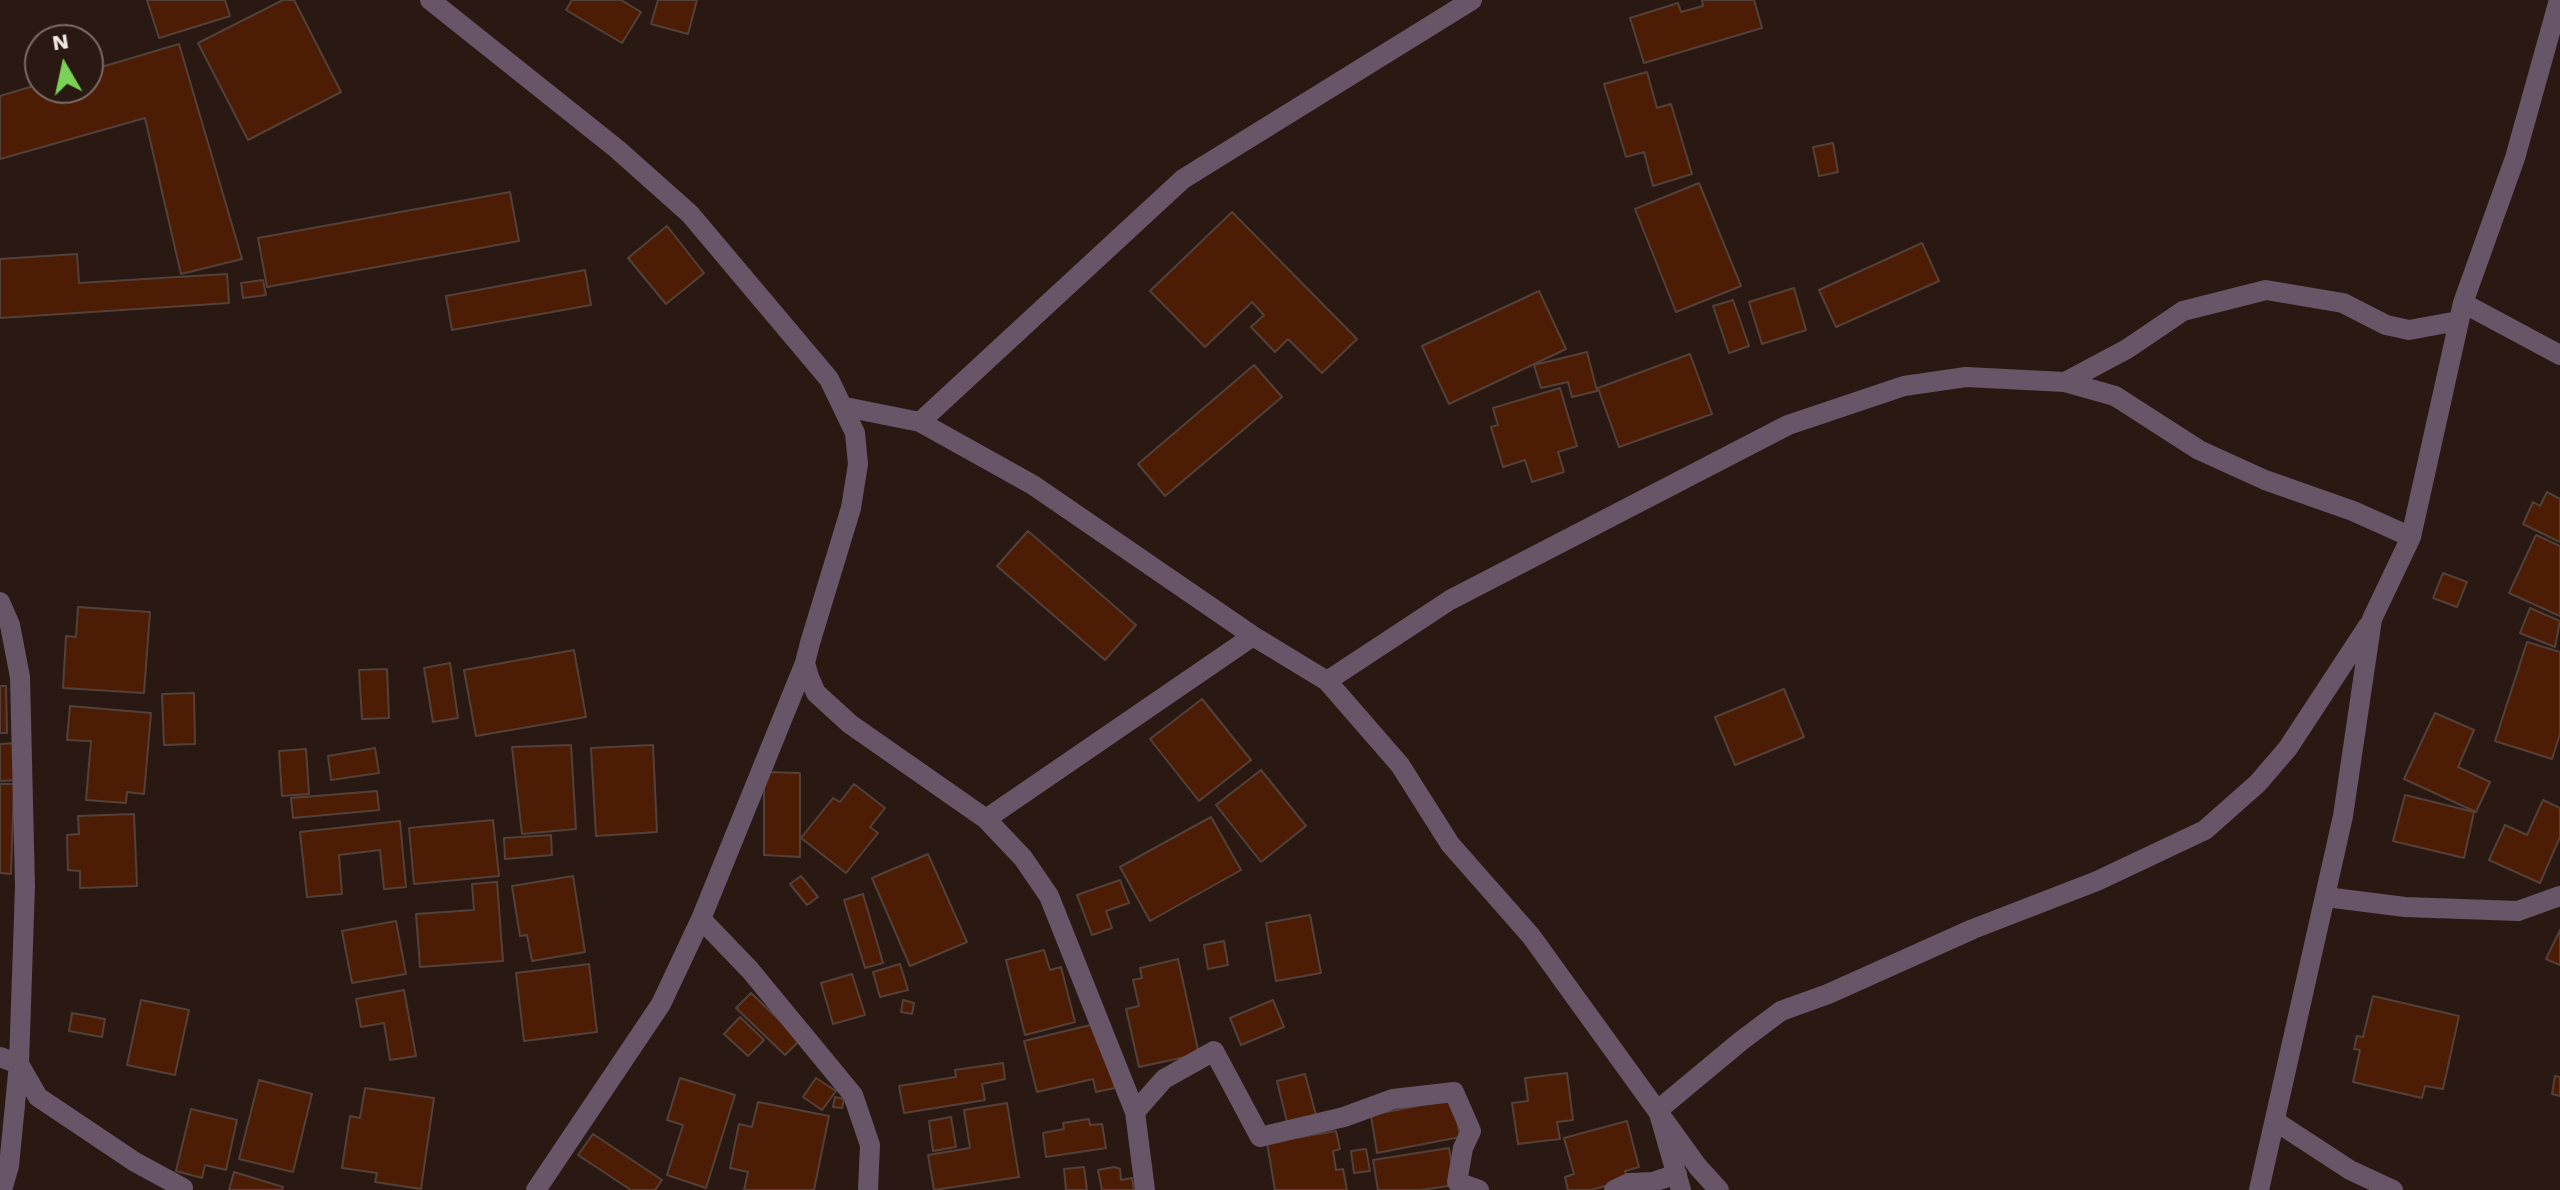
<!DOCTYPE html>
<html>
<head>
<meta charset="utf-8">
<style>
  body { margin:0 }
  #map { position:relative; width:2560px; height:1190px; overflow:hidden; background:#2a1913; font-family:"Work Sans",sans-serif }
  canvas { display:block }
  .north { position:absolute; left:24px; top:24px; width:80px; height:80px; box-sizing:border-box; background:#2a1913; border:2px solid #7a6b66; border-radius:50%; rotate:351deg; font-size:22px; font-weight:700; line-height:32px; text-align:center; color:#f3e7e3 }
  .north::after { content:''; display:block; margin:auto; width:28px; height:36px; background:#7bd156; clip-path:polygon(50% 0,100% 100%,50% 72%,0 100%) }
</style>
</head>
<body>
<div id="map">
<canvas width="2560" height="1190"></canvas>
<div class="north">N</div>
</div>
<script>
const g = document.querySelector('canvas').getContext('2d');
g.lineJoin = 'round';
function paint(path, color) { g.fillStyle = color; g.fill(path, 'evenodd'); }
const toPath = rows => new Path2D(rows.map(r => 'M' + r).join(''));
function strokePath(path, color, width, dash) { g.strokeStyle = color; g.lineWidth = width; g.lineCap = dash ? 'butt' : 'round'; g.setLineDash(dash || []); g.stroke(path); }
const building = toPath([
  [147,0,225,0,230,16,159,38,147,0],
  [283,0,294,0,341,92,248,140,198,43,283,0],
  [572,0,621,0,641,12,622,43,566,10,572,0],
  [658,0,697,0,688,34,651,24,658,0],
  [1702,0,1754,0,1762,28,1644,63,1630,18,1678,3,1681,12,1703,6,1702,0],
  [179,44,242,259,181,274,145,118,0,159,0,96,40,84,40,88,88,88,88,71,179,44],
  [1647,72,1657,108,1671,104,1692,174,1653,186,1644,152,1626,157,1604,84,1647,72],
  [1833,143,1838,172,1819,176,1813,147,1833,143],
  [1699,183,1741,286,1676,312,1635,209,1699,183],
  [510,192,519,241,267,287,258,238,510,192],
  [1232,212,1357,339,1322,373,1288,339,1275,352,1251,327,1264,315,1252,302,1205,347,1150,291,1232,212],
  [667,226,704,273,666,304,628,258,667,226],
  [1922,243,1939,281,1836,327,1819,290,1922,243],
  [77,254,79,283,227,274,229,303,0,318,0,259,77,254],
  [585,270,591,305,452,330,446,296,585,270],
  [263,280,266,295,243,298,241,283,263,280],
  [1794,288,1806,330,1762,344,1749,302,1794,288],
  [1539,291,1566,349,1449,404,1422,346,1539,291],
  [1733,300,1749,346,1729,353,1713,306,1733,300],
  [1587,352,1597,391,1572,397,1568,382,1541,388,1534,365,1587,352],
  [1690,354,1712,414,1619,447,1598,388,1690,354],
  [1254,365,1282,397,1165,496,1138,464,1254,365],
  [1560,388,1577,446,1558,452,1564,472,1532,482,1525,460,1503,467,1491,427,1498,425,1493,408,1560,388],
  [2547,492,2560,499,2560,542,2523,524,2533,502,2540,506,2547,492],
  [1028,531,1136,625,1105,660,997,566,1028,531],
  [2536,535,2560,546,2560,616,2509,593,2536,535],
  [2443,573,2467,582,2457,607,2433,598,2443,573],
  [78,607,150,612,144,693,63,688,66,636,76,637,78,607],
  [2530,608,2560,621,2555,647,2520,633,2530,608],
  [2527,642,2560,652,2560,734,2552,759,2495,741,2527,642],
  [574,650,586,717,476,736,464,670,574,650],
  [450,663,458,718,433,722,424,668,450,663],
  [387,669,389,718,362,719,359,670,387,669],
  [0,686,6,686,7,733,0,733,0,686],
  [1784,689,1804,737,1735,765,1715,717,1784,689],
  [194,693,195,744,164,745,162,694,194,693],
  [1202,699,1251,760,1199,801,1150,739,1202,699],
  [70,706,151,713,144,794,127,792,126,803,86,800,91,741,67,740,70,706],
  [2435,713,2474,730,2458,767,2490,782,2476,812,2404,779,2435,713],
  [18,743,19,780,0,781,0,744,18,743],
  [571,745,576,829,522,834,512,747,571,745],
  [653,745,657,832,596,836,591,748,653,745],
  [375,748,379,773,331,780,328,756,375,748],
  [306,749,309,794,282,796,279,751,306,749],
  [1261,770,1306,826,1261,862,1216,805,1261,770],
  [764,772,800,773,800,857,764,855,764,772],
  [0,784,14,784,11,874,0,873,0,784],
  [854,784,885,808,870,827,878,833,846,873,801,838,833,798,840,802,854,784],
  [377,791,379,810,293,818,291,798,377,791],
  [2405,795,2474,812,2464,858,2393,841,2405,795],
  [2543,800,2560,808,2560,837,2540,883,2489,860,2505,825,2527,835,2543,800],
  [134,814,137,886,80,888,80,871,68,870,67,835,79,834,78,816,134,814],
  [1211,817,1241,870,1150,921,1120,867,1211,817],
  [493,820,499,876,414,884,409,828,493,820],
  [400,821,406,887,384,889,380,850,339,855,342,894,307,897,300,832,400,821],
  [551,835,552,855,505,859,504,838,551,835],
  [928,854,967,942,910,966,872,878,928,854],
  [573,876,585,952,532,961,527,935,520,936,512,886,573,876],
  [801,876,818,897,807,905,790,884,801,876],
  [1120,880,1129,903,1106,911,1112,928,1092,935,1077,895,1120,880],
  [497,882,503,961,420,967,416,914,474,910,472,884,497,882],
  [863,894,883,963,865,968,844,900,863,894],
  [1310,915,1321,973,1276,981,1266,923,1310,915],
  [396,921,406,974,352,983,342,931,396,921],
  [2560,930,2560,965,2546,959,2560,930],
  [1224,941,1228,965,1208,969,1204,945,1224,941],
  [1044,950,1050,970,1061,967,1075,1022,1025,1035,1006,960,1044,950],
  [1178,959,1199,1054,1139,1067,1126,1009,1139,1006,1133,980,1142,978,1140,968,1178,959],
  [589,964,597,1032,524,1041,516,973,589,964],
  [900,964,908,990,880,997,873,972,900,964],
  [852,974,865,1015,833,1024,821,983,852,974],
  [404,990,416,1056,390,1060,384,1023,361,1027,356,999,404,990],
  [751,993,800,1040,785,1055,736,1008,751,993],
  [2373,996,2459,1016,2443,1089,2425,1086,2422,1098,2353,1082,2360,1050,2354,1049,2357,1036,2363,1037,2373,996],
  [141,1000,189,1010,175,1075,127,1065,141,1000],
  [903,1000,914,1003,912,1014,901,1012,903,1000],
  [1273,1000,1284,1027,1241,1045,1230,1018,1273,1000],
  [72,1013,105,1019,102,1037,69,1031,72,1013],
  [740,1017,764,1040,748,1056,724,1034,740,1017],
  [1099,1023,1115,1088,1096,1092,1093,1079,1037,1092,1024,1041,1099,1023],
  [1003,1063,1005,1079,982,1084,985,1100,904,1113,899,1086,956,1077,955,1070,1003,1063],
  [1567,1073,1573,1120,1557,1122,1560,1139,1518,1144,1512,1103,1528,1101,1525,1078,1567,1073],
  [1305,1074,1316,1115,1287,1122,1277,1081,1305,1074],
  [2555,1076,2560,1077,2560,1096,2552,1094,2555,1076],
  [680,1078,735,1095,706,1188,667,1175,683,1125,667,1120,680,1078],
  [816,1078,836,1091,822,1110,803,1097,816,1078],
  [259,1080,312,1094,293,1172,239,1159,259,1080],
  [365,1088,434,1098,421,1189,375,1182,377,1173,342,1168,350,1116,360,1118,365,1088],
  [835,1097,844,1099,842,1108,833,1107,835,1097],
  [1453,1099,1460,1137,1377,1153,1371,1115,1453,1099],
  [758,1102,829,1116,814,1190,744,1190,748,1172,730,1168,739,1124,752,1127,758,1102],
  [1007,1103,1019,1177,934,1190,928,1155,970,1148,964,1110,1007,1103],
  [191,1109,237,1120,226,1170,205,1165,202,1178,176,1171,191,1109],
  [951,1117,956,1147,933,1151,929,1121,951,1117],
  [1089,1119,1090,1125,1102,1124,1106,1148,1046,1157,1043,1133,1064,1129,1063,1123,1089,1119],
  [1627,1121,1639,1167,1625,1171,1627,1180,1591,1190,1568,1190,1565,1177,1574,1174,1564,1138,1627,1121],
  [1336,1131,1340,1149,1333,1151,1336,1170,1343,1169,1347,1190,1275,1190,1267,1143,1336,1131],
  [593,1134,662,1180,655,1190,631,1190,578,1155,593,1134],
  [1449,1148,1455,1185,1421,1190,1378,1190,1373,1160,1449,1148],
  [1366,1149,1370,1171,1354,1173,1351,1151,1366,1149],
  [1084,1167,1087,1190,1066,1190,1064,1169,1084,1167],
  [1114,1167,1120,1169,1121,1180,1132,1178,1134,1190,1102,1190,1098,1170,1114,1167],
  [234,1172,283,1187,282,1190,229,1190,234,1172]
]);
const minor = toPath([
  [430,0,617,149,690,214,829,379,855,433,858,464,851,508,810,643,805,663,809,677,816,693,850,724,986,819,1023,858,1049,896,1135,1112,1145,1190],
  [2463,303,2560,355],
  [2065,382,2115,396,2199,450,2265,480,2353,511,2411,537],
  [845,407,920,422,1033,485,1253,636,1327,681,1400,765,1450,844,1531,936,1698,1167,1719,1190],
  [920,422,1183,179,1472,0],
  [0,602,10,625,20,677,25,886,19,1064,9,1166,2,1190],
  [1327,681,1450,600,1788,425,1904,386,1966,377,2065,382,2127,349,2183,311,2266,290,2343,303,2386,325,2409,330,2458,321],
  [986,819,1253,636],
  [2326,897,2405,907,2518,911,2560,896],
  [701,919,750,970,853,1095,870,1145,868,1190],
  [0,1057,19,1064,38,1097,135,1162,183,1188],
  [1135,1112,1164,1079,1214,1051,1260,1137,1344,1117,1393,1099,1454,1092,1471,1131,1463,1148,1457,1182,1479,1190],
  [2275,1121,2350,1170,2393,1190],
  [536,1190,661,1004,701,919,805,663],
  [1614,1190,1629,1183,1653,1182,1677,1174],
  [1681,1190,1658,1110,1741,1041,1781,1011,1828,994,1973,929,2097,881,2205,830,2258,783,2288,748,2368,626],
  [2259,1190,2343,816,2372,619,2411,537,2463,303,2515,158,2559,0]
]);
paint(building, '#4c1c05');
strokePath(building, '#534139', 2);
strokePath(minor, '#685567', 20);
</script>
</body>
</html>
